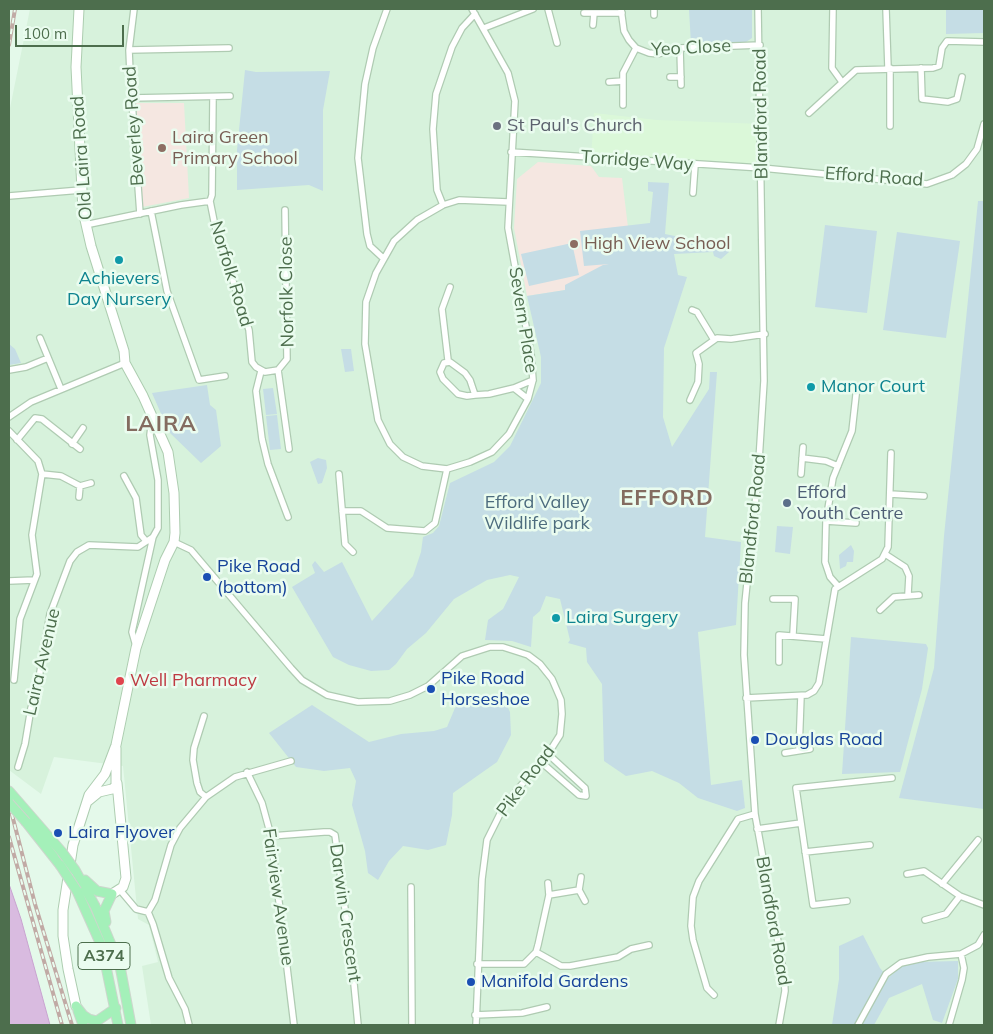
<!DOCTYPE html>
<html>
<head>
<meta charset="utf-8">
<style>
  body { margin:0 }
  #map { position:relative; width:993px; height:1034px; overflow:hidden; background:#e4f9ea; font-family:Mulish,sans-serif }
  canvas { display:block }
  .frame { position:absolute; inset:0; border:10px solid #4d6e4d; pointer-events:none }
  .scale { position:absolute; left:15px; top:25px; width:109px; height:22px; box-sizing:border-box; border:2px solid #4d6e4d; border-top:0; padding-left:6px; font-size:15px; line-height:18px; white-space:nowrap; color:#4d6e4d; -webkit-text-stroke:4px #eafcef; paint-order:stroke }
</style>
</head>
<body>
<div id="map">
<canvas width="993" height="1034"></canvas>
<div class="frame"></div>
<div class="scale">100 m</div>
</div>
<script>
const g = document.querySelector('canvas').getContext('2d');
g.lineJoin = 'round';
function paint(path, color) { g.fillStyle = color; g.fill(path, 'evenodd'); }
const toPath = rows => new Path2D(rows.map(r => 'M' + r).join(''));
function strokePath(path, color, width, dash) { g.strokeStyle = color; g.lineWidth = width; g.lineCap = dash ? 'butt' : 'round'; g.setLineDash(dash || []); g.stroke(path); }
function write(font, color, halo, rows, align = 'center') {
  g.font = font + ' Mulish,sans-serif'; g.lineWidth = 5; g.setLineDash([]); g.textBaseline = 'middle'; g.strokeStyle = halo; g.fillStyle = color; for (const [text, x, y, turn = 0] of rows) {
    g.save(); g.translate(x, y); g.rotate((+turn || 0) * Math.PI / 180); g.textAlign = isNaN(turn) ? turn : align; if (halo) g.strokeText(text, 0, 0); g.fillText(text, 0, 0); g.restore();
  }
}
const residential = toPath([
  [30,9,984,9,984,1025,151,1025,142,966,158,962,149,925,138,919,123,766,54,757,41,794,9,770,9,113]
]);
const commercial = toPath([
  [594,113,657,120,762,124,762,168,591,158]
]);
const education = toPath([
  [136,103,184,103,189,198,142,207],
  [538,162,591,166,599,177,622,178,632,260,566,290,527,296,514,228,517,179]
]);
const green = toPath([
  [689,9,752,9,752,38,746,42,691,44],
  [946,9,984,9,984,33,946,34],
  [245,70,256,72,330,71,323,110,323,191,309,185,237,190,237,150],
  [648,182,669,183,665,234,728,247,729,252,721,259,714,256,713,252,674,254,678,275,687,277,664,348,663,417,672,447,709,389,710,372,717,372,705,537,741,542,736,625,698,632,711,785,742,780,745,808,737,811,698,798,679,783,652,771,626,776,604,761,602,684,587,662,586,648,568,643,570,640,560,599,546,596,540,611,533,617,531,647,512,641,485,640,488,620,503,609,519,577,510,575,487,580,454,599,426,633,407,649,396,664,389,670,371,671,349,665,333,657,292,587,315,573,312,565,315,561,324,572,342,562,372,621,413,576,421,552,423,537,433,533,439,526,450,483,494,462,510,446,541,383,541,357,527,296,565,290,565,285,603,265,609,264,584,266,580,231,650,223,653,192,648,191],
  [978,201,984,201,984,809,899,798,934,668,944,536],
  [825,225,877,231,867,313,815,307],
  [897,232,960,241,946,338,883,330],
  [572,243,579,275,529,286,521,254],
  [9,344,15,349,21,363,9,365],
  [341,349,351,349,354,371,345,372],
  [207,385,210,405,216,410,221,446,201,463,169,432,152,393],
  [273,388,277,414,266,415,263,389],
  [277,415,281,449,270,450,266,416],
  [318,458,326,460,327,468,322,483,318,484,310,462],
  [777,526,793,527,790,554,775,552],
  [851,545,854,551,853,562,847,562,846,566,840,569,839,555],
  [851,637,926,644,928,648,922,689,900,772,842,774],
  [478,695,503,697,510,712,511,735,497,762,453,793,452,815,446,845,428,850,403,846,389,861,378,880,368,873,365,851,352,805,356,781,350,768,324,771,296,767,269,733,312,705,369,742,401,734,434,731,447,727,455,708],
  [863,935,880,968,888,978,901,967,916,962,958,961,958,979,942,1023,933,1020,922,984,889,998,874,1025,832,1025,839,979,839,946]
]);
const water = toPath([
  [9,884,21,919,50,1025,9,1025,9,884]
]);
const street = toPath([
  [134,9,129,50,130,73,140,214],
  [472,9,508,73,515,101,508,228,531,354,533,380,528,399,509,434,492,452,470,462,447,469,422,466,403,457,390,444,378,420,365,344,366,302,376,273,394,241,417,220,443,205,459,200,508,202],
  [548,9,557,43],
  [621,9,624,31,629,40,636,48,649,53,658,54,680,48,760,45],
  [654,9,654,15],
  [758,9,764,381,758,476,745,603,744,655,755,814,784,975,785,991,779,1025],
  [833,9,832,68,842,82],
  [886,9,888,68],
  [584,13,622,13],
  [593,25,594,13],
  [484,28,533,9],
  [680,48,681,85],
  [129,50,229,48],
  [890,68,890,126],
  [921,68,922,99,948,102,957,99,962,77],
  [670,77,681,77],
  [609,82,623,81],
  [213,97,212,195,210,201,215,226,249,330,252,362,256,367,265,372,278,370,287,359,285,210],
  [131,98,230,96],
  [623,105,623,73,636,48],
  [809,113,856,70,933,68,939,66,942,48,947,41,984,42],
  [511,152,762,168,927,184,952,175,966,164,977,149,984,124],
  [693,193,695,165],
  [9,196,81,190],
  [443,205,437,190,433,129,436,94,452,47,462,28,475,14],
  [151,211,167,291,199,380,225,376],
  [85,225,181,205,210,201],
  [383,258,370,246,367,234,358,158,365,84,373,48,387,9],
  [692,310,697,312,714,340],
  [40,338,61,389],
  [448,360,442,309,450,287],
  [9,370,26,367,48,358],
  [278,370,289,449],
  [261,371,256,391,262,439,268,464,288,517],
  [514,388,533,380],
  [475,395,470,380,465,373,450,362,444,363,440,372,443,379,458,394,467,396,475,395,489,394,514,388,528,399],
  [690,400,698,382,699,364,696,353,717,338,731,339,765,334],
  [9,417,31,402,125,363],
  [9,431,38,461,42,474,32,535,37,574,20,619,14,680],
  [17,440,35,418,42,419,80,449],
  [72,444,83,428],
  [802,458,826,461,838,466],
  [42,474,61,476,80,486],
  [339,474,345,544,353,552],
  [801,474,803,447],
  [124,476,136,498,141,535,146,541],
  [890,494,924,496],
  [79,497,80,486,91,483],
  [342,511,361,511,387,528,425,531,435,523,447,469],
  [826,521,856,523],
  [174,542,191,550,291,668,302,680,327,695,358,702,390,701,410,695,428,686,462,656,490,647,503,647,528,655,540,664,552,679,561,700,562,714,560,735,548,754,505,804,487,840,482,879,476,1025],
  [885,554,905,567,909,576,908,594],
  [9,581,34,580],
  [838,586,830,577,825,562,826,521,833,478,852,431,857,386],
  [773,599,795,599,793,634],
  [880,610,894,597,919,595],
  [136,646,132,632,153,537,158,528,158,480,150,435,152,418],
  [779,662,779,635,826,639],
  [746,698,807,695,814,691,819,683,835,589,882,559,888,547,891,453],
  [204,716,194,748,193,760,197,783,200,792,206,797],
  [799,750,801,696],
  [785,753,810,749],
  [541,762,579,795,586,796,585,788,548,754],
  [18,767,25,744,31,708,36,695,50,614,70,561,77,552,89,545,138,547,153,537],
  [247,772,262,803,271,836,294,1025],
  [757,829,801,823],
  [271,836,324,832,330,832,335,835,351,953,358,1025],
  [805,852,870,845],
  [907,874,924,871,960,896,984,905],
  [581,877,579,890,585,901],
  [548,883,549,895],
  [942,884,978,840],
  [411,887,412,1025],
  [120,890,136,909,148,912,155,900,171,845,180,828,206,797,235,777,291,761],
  [847,901,813,905,796,788,892,778],
  [148,912,153,924,169,978,185,1009,189,1025],
  [925,920,946,914,960,896],
  [536,952,561,966,570,966,618,957,631,949,649,945],
  [477,964,524,964,536,952,538,945,549,895,579,890],
  [714,995,707,988,693,940,691,926,693,897,699,881,738,819,755,814],
  [475,1015,522,1013,547,1007],
  [858,1025,886,974,901,963,928,957,961,954,978,945,984,935],
  [949,1025,962,980,964,968,961,954]
]);
const secondary = toPath([
  [88,801,99,792,112,789,116,786,116,748],
  [112,894,123,887,126,878,117,783],
  [76,1006,68,969,63,936,63,910,73,845,89,795,105,774,116,745,136,648,165,560,174,542,175,533,174,493,168,452,143,396,125,363,124,351,91,246,83,211,76,67,79,9]
]);
const primary = toPath([
  [9,791,62,852],
  [26,822,60,865],
  [75,870,95,906,120,966,131,1025],
  [85,880,97,891,112,894,104,911,106,922],
  [77,891,102,947,118,1025],
  [76,1006,83,1015,89,1019,97,1021,116,1008],
  [78,1011,83,1025]
]);
const rail = toPath([
  [9,45,15,9],
  [9,803,35,904,72,1025],
  [9,837,62,1025]
]);
const primaryBridge = toPath([
  [9,803,26,822],
  [62,852,75,870],
  [60,865,77,891]
]);
const markers = [
  [497,126,5,"#6b7280"],
  [162,148,5,"#8d6e63"],
  [574,244,5,"#8d6e63"],
  [119,260,5,"#0f9aa8"],
  [811,387,5,"#0f9aa8"],
  [787,503,5,"#5c6f8a"],
  [207,577,5,"#1a4fb4"],
  [556,618,5,"#0f9aa8"],
  [120,681,5,"#e0444e"],
  [431,689,5,"#1a4fb4"],
  [755,740,5,"#1a4fb4"],
  [58,833,5,"#1a4fb4"],
  [471,982,5,"#1a4fb4"]
];
const shields = [
  [104,956,52]
];
const shieldNames = [
  ["A374",104,956]
];
const streetNames = [
  ["Yeo Close",691,48,-3],
  ["Blandford Road",761,114,-91],
  ["Beverley Road",134,126,-94],
  ["Old Laira Road",82,158,-94],
  ["Torridge Way",637,161,4],
  ["Efford Road",874,177,4],
  ["Norfolk Road",231,274,73],
  ["Norfolk Close",287,292,-91],
  ["Severn Place",523,320,81],
  ["Blandford Road",753,519,-84],
  ["Laira Avenue",42,662,-77],
  ["Pike Road",526,781,-53],
  ["Fairview Avenue",278,897,82],
  ["Darwin Crescent",345,913,82],
  ["Blandford Road",773,921,80]
];
const worshipNames = [
  ["St Paul's Church",507,126]
];
const educationNames = [
  ["Laira Green",172,138],
  ["Primary School",172,159],
  ["High View School",584,244]
];
const cultureNames = [
  ["Achievers",119,279,"center"],
  ["Day Nursery",119,300,"center"],
  ["Manor Court",821,387],
  ["Laira Surgery",566,618]
];
const serviceNames = [
  ["Efford",797,493],
  ["Youth Centre",797,514]
];
const parkNames = [
  ["Efford Valley",537,503],
  ["Wildlife park",537,524]
];
const transitNames = [
  ["Pike Road",217,567],
  ["(bottom)",217,588],
  ["Pike Road",441,679],
  ["Horseshoe",441,700],
  ["Douglas Road",765,740],
  ["Laira Flyover",68,833],
  ["Manifold Gardens",481,982]
];
const healthNames = [
  ["Well Pharmacy",130,681]
];
const districtNames = [
  ["LAIRA",161,424],
  ["EFFORD",667,498]
];
paint(residential, '#d7f2dc');
paint(commercial, '#dbf8d9');
paint(education, '#f5e7e1');
paint(green, '#c5dde5');
paint(water, '#d9bbe0');
strokePath(water, '#c8a3d0', 1);
strokePath(street, '#afcbb2', 8);
strokePath(secondary, '#adcdb0', 11);
strokePath(primary, '#cdd6cd', 11);
strokePath(street, '#fff', 5.5);
strokePath(secondary, '#fff', 9);
strokePath(primary, '#a4f0b9', 9);
strokePath(rail, '#c1aaa5', 4);
strokePath(rail, '#eafcef', 2, [5.5]);
strokePath(primaryBridge, '#cdd6cd', 11, []);
strokePath(primaryBridge, '#a4f0b9', 9);
for (const [x, y, r, color] of markers) { const dot = new Path2D(); dot.arc(x, y, r, 0, 2 * Math.PI); g.fillStyle = color; g.fill(dot); strokePath(dot, '#eafcef', 2); }
for (const [x, y, w] of shields) { const box = new Path2D(); box.roundRect(x - w / 2, y - 13.5, w, 27, 4); g.fillStyle = '#eafcef'; g.fill(box); strokePath(box, '#4d6e4d', 1); }
write('bold 16px', '#4d6e4d', null, shieldNames);
write('18px', '#4d6e4d', '#eafcef', streetNames);
write('18px', '#5b616d', '#eafcef', worshipNames, 'left');
write('18px', '#785e54', '#eafcef', educationNames, 'left');
write('18px', '#0d838f', '#eafcef', cultureNames, 'left');
write('18px', '#4e5e75', '#eafcef', serviceNames, 'left');
write('18px', '#4d6c7e', '#eafcef', parkNames);
write('18px', '#164399', '#eafcef', transitNames, 'left');
write('18px', '#be3a42', '#eafcef', healthNames, 'left');
g.letterSpacing = '1px';
write('bold 22px', '#846c60', '#eafcef', districtNames);
g.letterSpacing = '0px';
</script>
</body>
</html>
